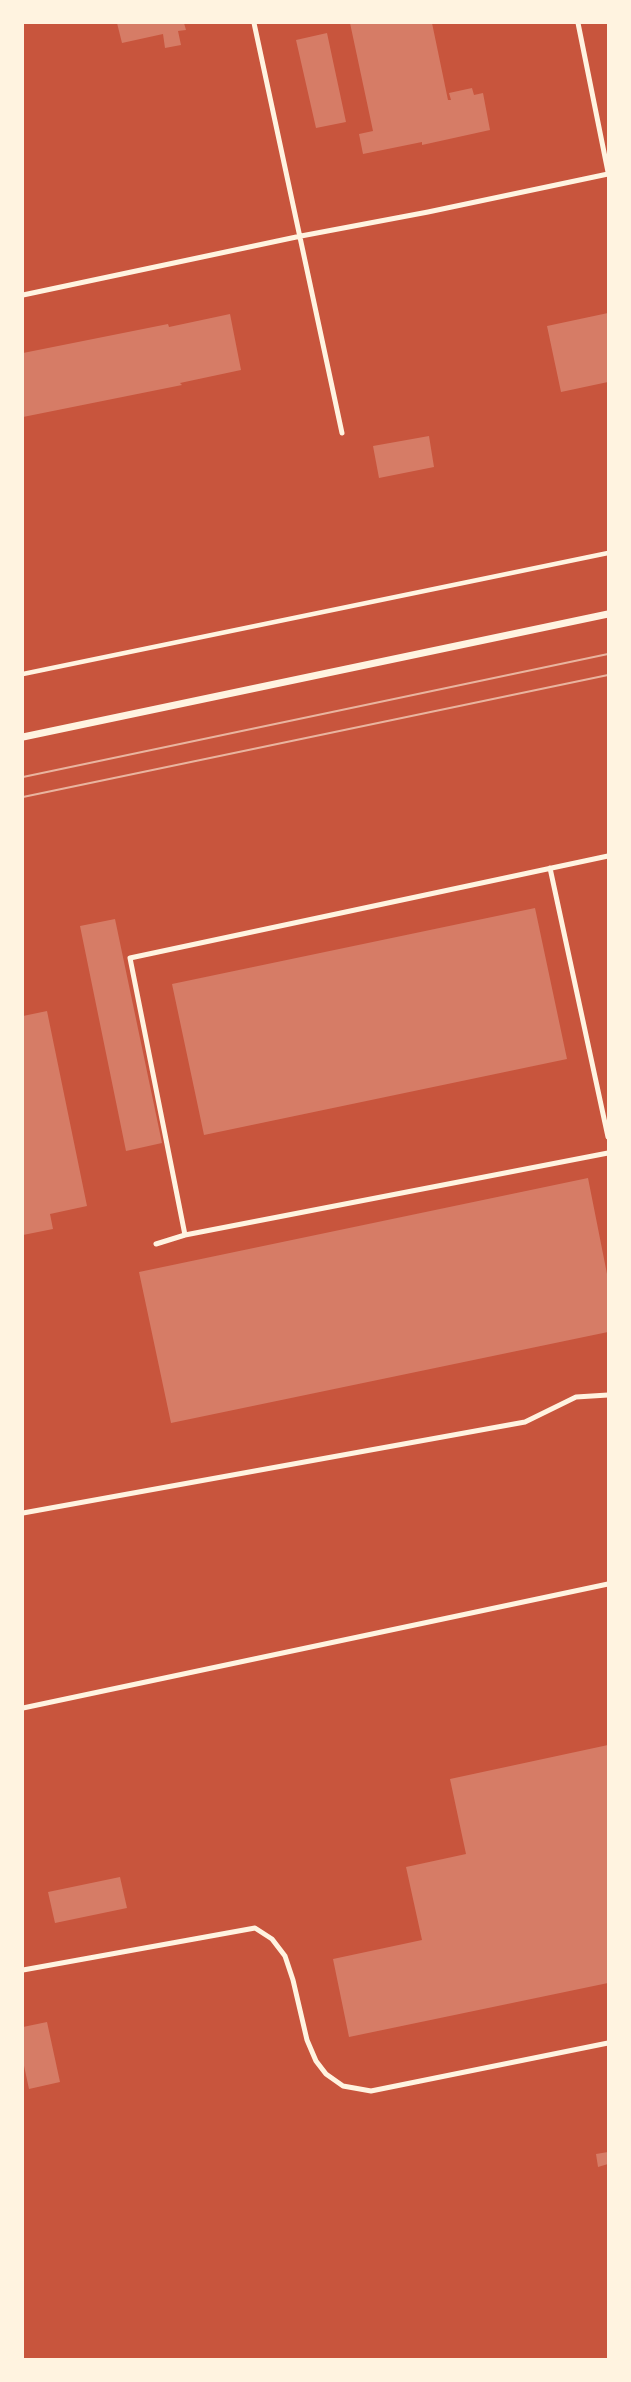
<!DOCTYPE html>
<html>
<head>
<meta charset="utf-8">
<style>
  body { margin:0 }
  #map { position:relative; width:631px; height:2382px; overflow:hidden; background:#c8553d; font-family:"Source Sans 3",sans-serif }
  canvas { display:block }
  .frame { position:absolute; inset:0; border:24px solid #fff3e0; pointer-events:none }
</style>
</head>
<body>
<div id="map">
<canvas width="631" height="2382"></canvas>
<div class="frame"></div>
</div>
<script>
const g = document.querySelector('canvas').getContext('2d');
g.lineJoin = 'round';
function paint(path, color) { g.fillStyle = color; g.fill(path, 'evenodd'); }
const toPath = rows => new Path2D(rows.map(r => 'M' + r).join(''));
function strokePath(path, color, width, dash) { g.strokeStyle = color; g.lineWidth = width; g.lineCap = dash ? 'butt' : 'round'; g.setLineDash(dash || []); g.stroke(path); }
const building = toPath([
  [117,23,184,23,186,30,178,31,181,45,165,48,163,34,122,43],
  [350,23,432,23,448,100,451,100,449,93,472,88,474,95,483,93,490,130,422,145,422,142,363,154,359,134,373,131],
  [327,33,346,122,316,128,296,40],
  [608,313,608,382,561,392,547,326],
  [230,314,241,370,180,383,182,385,23,417,23,353,168,324,169,327],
  [429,436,434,467,379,478,373,446],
  [535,908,567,1059,204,1135,172,984],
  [115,919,162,1143,126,1151,80,926],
  [47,1011,87,1206,50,1214,53,1229,23,1235,23,1016],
  [588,1178,608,1279,608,1332,171,1423,139,1272],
  [608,1745,608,1983,349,2037,333,1959,422,1940,406,1867,466,1854,450,1779],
  [120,1877,127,1908,55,1923,48,1892],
  [47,2022,60,2082,29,2089,23,2061,23,2027],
  [608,2152,608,2164,598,2167,596,2154]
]);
const path = toPath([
  [23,674,608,553]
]);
const service = toPath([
  [254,23,342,433],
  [578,23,608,172],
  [23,295,301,236,428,212,608,174],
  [550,868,608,1137],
  [185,1235,130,958,608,856],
  [156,1244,185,1235,608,1153],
  [23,1513,525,1422,576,1397,608,1395],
  [23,1708,608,1584],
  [23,1970,255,1928,272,1939,285,1956,293,1980,307,2040,316,2061,326,2074,343,2086,371,2091,608,2043]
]);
const minor = toPath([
  [23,737,608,614]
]);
const tram = toPath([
  [23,777,608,654],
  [23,797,608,675]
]);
paint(building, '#d67c66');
strokePath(path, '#fff3e0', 4.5);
strokePath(service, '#fff3e0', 5);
strokePath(minor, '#fff3e0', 7);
strokePath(tram, '#e9b49f', 2);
</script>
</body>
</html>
